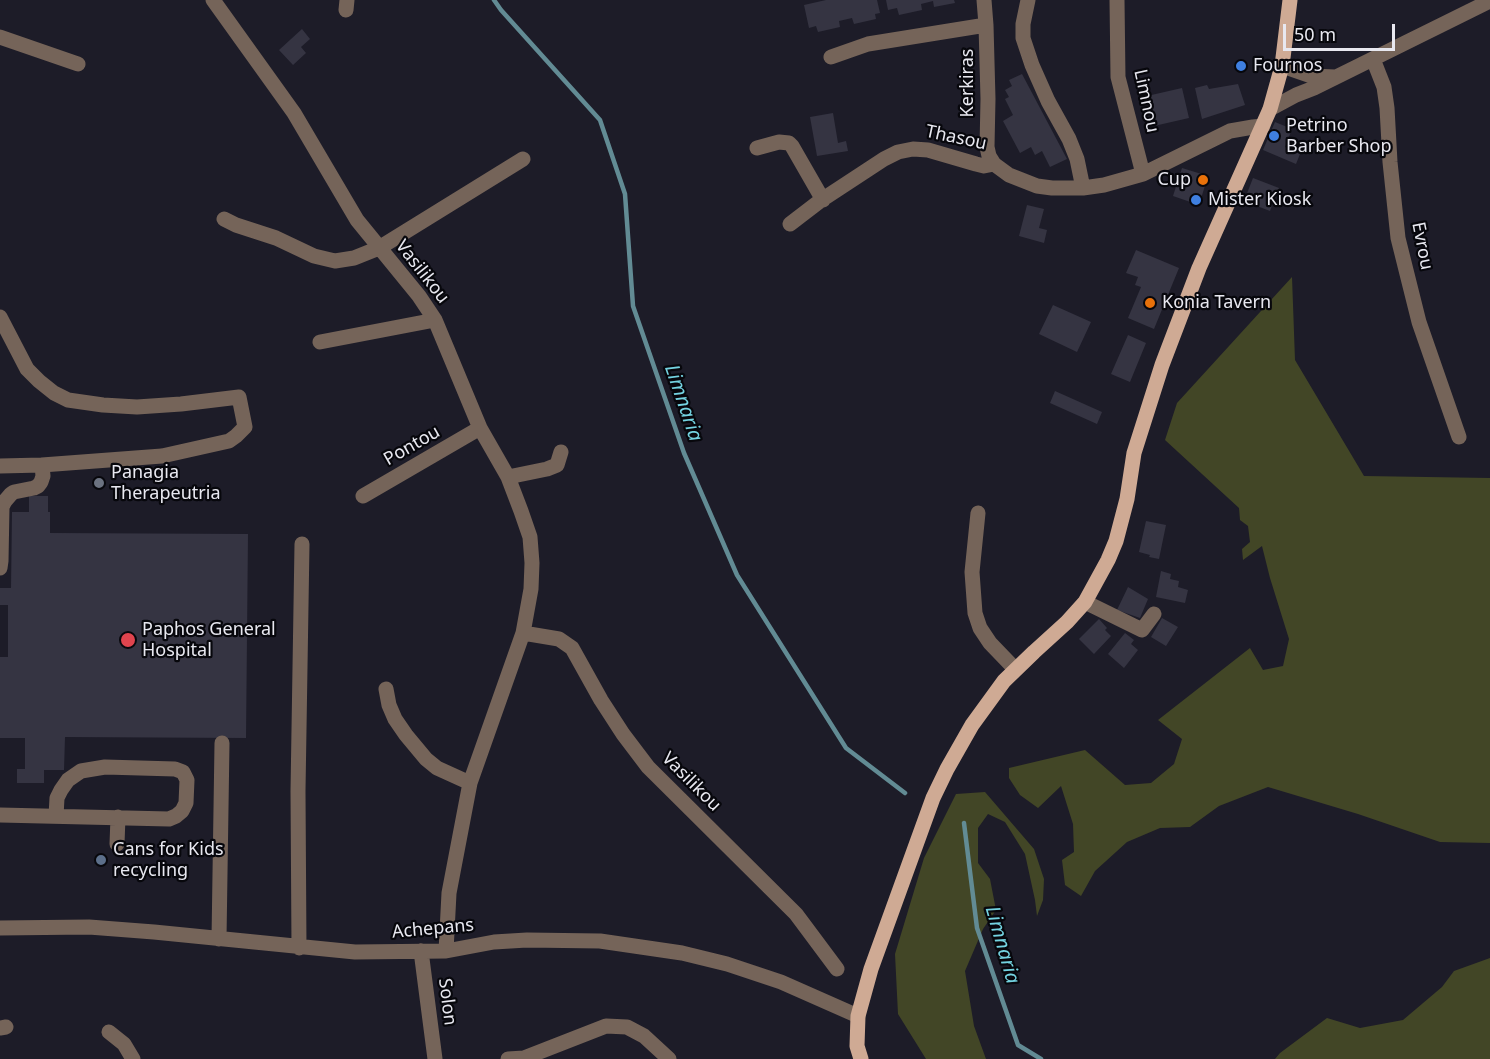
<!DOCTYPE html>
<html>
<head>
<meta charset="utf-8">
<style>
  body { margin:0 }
  #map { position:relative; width:1490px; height:1059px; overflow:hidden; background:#1d1c28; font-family:"Noto Sans",sans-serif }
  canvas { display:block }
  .scale { position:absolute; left:1283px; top:24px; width:112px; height:27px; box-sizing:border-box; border:3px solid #e8e8f0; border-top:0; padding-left:8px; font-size:18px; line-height:21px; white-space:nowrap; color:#e8e8f0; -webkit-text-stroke:4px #07070c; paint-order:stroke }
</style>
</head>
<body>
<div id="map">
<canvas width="1490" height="1059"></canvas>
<div class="scale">50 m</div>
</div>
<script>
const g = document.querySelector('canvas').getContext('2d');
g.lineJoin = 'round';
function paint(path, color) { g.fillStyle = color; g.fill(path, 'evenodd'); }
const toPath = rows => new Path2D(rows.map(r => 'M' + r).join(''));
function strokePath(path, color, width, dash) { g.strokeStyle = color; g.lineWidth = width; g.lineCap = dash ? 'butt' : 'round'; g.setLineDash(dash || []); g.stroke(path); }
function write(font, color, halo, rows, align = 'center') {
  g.font = font + ' "Noto Sans",sans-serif'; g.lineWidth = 4.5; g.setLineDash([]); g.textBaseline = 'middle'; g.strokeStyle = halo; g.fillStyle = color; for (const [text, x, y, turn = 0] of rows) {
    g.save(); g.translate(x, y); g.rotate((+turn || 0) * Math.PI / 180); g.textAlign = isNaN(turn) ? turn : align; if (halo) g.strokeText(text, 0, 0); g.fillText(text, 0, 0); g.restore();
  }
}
const green = toPath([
  [1292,277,1295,360,1364,476,1490,478,1490,843,1440,842,1358,814,1268,787,1219,806,1190,827,1160,828,1127,842,1095,871,1081,896,1065,885,1062,860,1074,852,1073,824,1061,786,1038,808,1020,795,1009,778,1009,768,1085,750,1125,785,1151,783,1174,764,1182,739,1158,720,1250,648,1263,670,1283,666,1289,639,1270,578,1262,546,1243,560,1242,549,1250,542,1248,526,1240,520,1239,508,1165,440,1177,403],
  [985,792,1034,849,1044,879,1043,900,1037,916,1035,900,1025,854,1005,822,988,814,978,828,978,863,990,879,996,910,983,929,965,971,974,1026,986,1059,926,1059,898,1014,895,954,924,858,956,794],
  [1490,958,1490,1059,1275,1059,1280,1053,1327,1018,1360,1028,1403,1020,1442,987,1454,971]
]);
const stream = toPath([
  [494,0,501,10,600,120,625,194,633,306,684,453,737,575,846,748,905,793],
  [964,823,977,928,1018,1045,1041,1059]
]);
const building = toPath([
  [826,0,877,0,880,13,875,14,876,19,854,24,852,18,839,21,840,27,818,32,816,26,809,28,804,5],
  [886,0,954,0,955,3,934,7,933,1,921,4,922,10,899,15,897,8,888,10],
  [302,29,310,39,301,47,306,53,293,65,279,50],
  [1022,74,1067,159,1050,167,1042,151,1035,155,1031,147,1020,153,1003,121,1013,115,1005,99,1009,97,1005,90,1012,86,1009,80],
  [1238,84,1245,105,1202,119,1195,88,1207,85,1209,89],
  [1182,88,1189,118,1154,126,1147,96],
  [833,113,838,143,846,141,848,151,817,156,810,117],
  [1275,122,1292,129,1285,147,1300,154,1296,164,1263,150],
  [1182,168,1208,176,1199,205,1173,196],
  [1253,178,1279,188,1270,211,1244,201],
  [1027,205,1044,209,1039,228,1047,230,1044,243,1019,236],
  [1136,250,1179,268,1154,329,1128,318,1141,287,1135,285,1138,277,1126,273],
  [1053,305,1091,322,1077,352,1039,334],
  [1128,335,1146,343,1130,382,1111,374],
  [1055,391,1102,412,1097,424,1050,403],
  [29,496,48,496,48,512,50,512,50,533,248,534,246,738,65,737,64,770,44,770,44,783,17,783,17,769,25,769,25,738,0,738,0,657,8,657,8,605,0,605,0,588,11,588,12,512,29,512],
  [1146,521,1166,525,1159,559,1149,557,1150,555,1139,552],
  [1161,571,1171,574,1170,579,1179,581,1178,587,1188,590,1185,603,1156,597],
  [1128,587,1148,599,1140,618,1117,610],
  [1162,618,1178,627,1166,646,1151,637],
  [1099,619,1107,628,1105,630,1111,636,1094,654,1079,639],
  [1125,633,1134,640,1131,644,1138,650,1124,668,1108,654]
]);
const minor = toPath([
  [213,0,294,113,357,220,419,296,435,320,480,428,508,477,521,511,530,537,532,563,531,589,523,633,470,783,449,893,446,951],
  [984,0,986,25,988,99,987,147,989,156,994,164],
  [1028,0,1023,24,1023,38,1032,65,1048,101,1069,139,1077,159,1083,188],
  [1117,0,1118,77,1143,174],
  [346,10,347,0],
  [0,37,78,64],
  [831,57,868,44,986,25],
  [1373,59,1384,87,1387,108,1390,162,1398,238,1419,322,1459,437],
  [1282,66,1311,76,1335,77],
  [1270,109,1296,95,1314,88,1490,1],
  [757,148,779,142,789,143,792,146,823,200],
  [224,219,236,225,276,238,314,256,335,261,354,258,379,248,523,159],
  [790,224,820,201,884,159,898,152,913,149,928,150,976,164,984,166,994,164,1009,175,1037,186,1052,188,1083,188,1104,185,1143,174,1230,131,1253,127,1263,126],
  [0,317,27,369,39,381,54,393,68,400,103,405,137,407,181,404,239,397,245,427,236,436,229,441,162,456,42,465,0,466],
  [320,342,435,320],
  [508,477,547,469,557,465,561,452],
  [363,496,480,428],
  [978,513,972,572,975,613,980,628,990,643,1015,669],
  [0,568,1,561,2,507,5,501,11,494,14,492,34,488,38,486,41,482,43,476,42,465],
  [1085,602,1142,630,1154,614],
  [523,633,559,639,572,648,601,700,623,734,648,767,796,914,837,969],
  [386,689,389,705,395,719,406,735,426,759,437,768,470,783],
  [0,815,169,819,176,816,182,811,186,803,187,780,183,772,175,769,105,767,81,771,68,780,61,790,57,798,56,816],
  [117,844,118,817],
  [0,928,89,927,154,932,355,952,446,951,494,942,527,940,600,941,682,953,727,964,781,982,858,1016],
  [219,939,222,743],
  [299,948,298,791,302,544],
  [421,951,435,1059],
  [0,1028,6,1027],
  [109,1032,124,1044,133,1059],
  [508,1059,524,1058,606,1026,627,1027,644,1036,669,1059]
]);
const major = toPath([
  [861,1059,857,1046,858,1016,871,969,933,798,947,769,972,725,1004,681,1034,652,1067,622,1085,602,1108,560,1116,541,1127,499,1134,453,1162,365,1199,268,1270,109,1282,66,1290,0]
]);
const markers = [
  [1241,66,6,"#3f7fe0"],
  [1274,136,6,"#3f7fe0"],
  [1203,180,6,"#e8710a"],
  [1196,200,6,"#3f7fe0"],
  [1150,303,6,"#e8710a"],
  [99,483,6,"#6b7280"],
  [128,640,8,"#e0444e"],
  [101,860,6,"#5c6f8a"]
];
const poiNames = [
  ["Fournos",1253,66],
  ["Petrino",1286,126],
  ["Barber Shop",1286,147],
  ["Cup",1191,180,"right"],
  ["Mister Kiosk",1208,200],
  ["Konia Tavern",1162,303],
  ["Panagia",111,473],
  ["Therapeutria",111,494],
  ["Paphos General",142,630],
  ["Hospital",142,651],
  ["Cans for Kids",113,850],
  ["recycling",113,871]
];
const streetNames = [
  ["Kerkiras",968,83,-90],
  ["Limnou",1146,101,78],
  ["Thasou",956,138,12],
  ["Evrou",1422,246,79],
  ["Vasilikou",422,272,52],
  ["Pontou",412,446,-30],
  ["Vasilikou",691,782,45],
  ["Achepans",433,929,-5],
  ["Solon",447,1002,83]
];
const waterNames = [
  ["Limnaria",683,403,71],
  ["Limnaria",1002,945,74]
];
paint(green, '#424626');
strokePath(stream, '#628b94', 4.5);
paint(building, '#353442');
strokePath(minor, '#756459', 15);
strokePath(major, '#cfaa94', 15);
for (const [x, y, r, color] of markers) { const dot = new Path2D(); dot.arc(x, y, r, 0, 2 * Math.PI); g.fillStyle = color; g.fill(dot); strokePath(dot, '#07070c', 2); }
write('18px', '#e8e8f0', '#07070c', poiNames, 'left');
write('18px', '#e8e8f0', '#07070c', streetNames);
write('italic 20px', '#74d3e1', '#07070c', waterNames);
</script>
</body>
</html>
